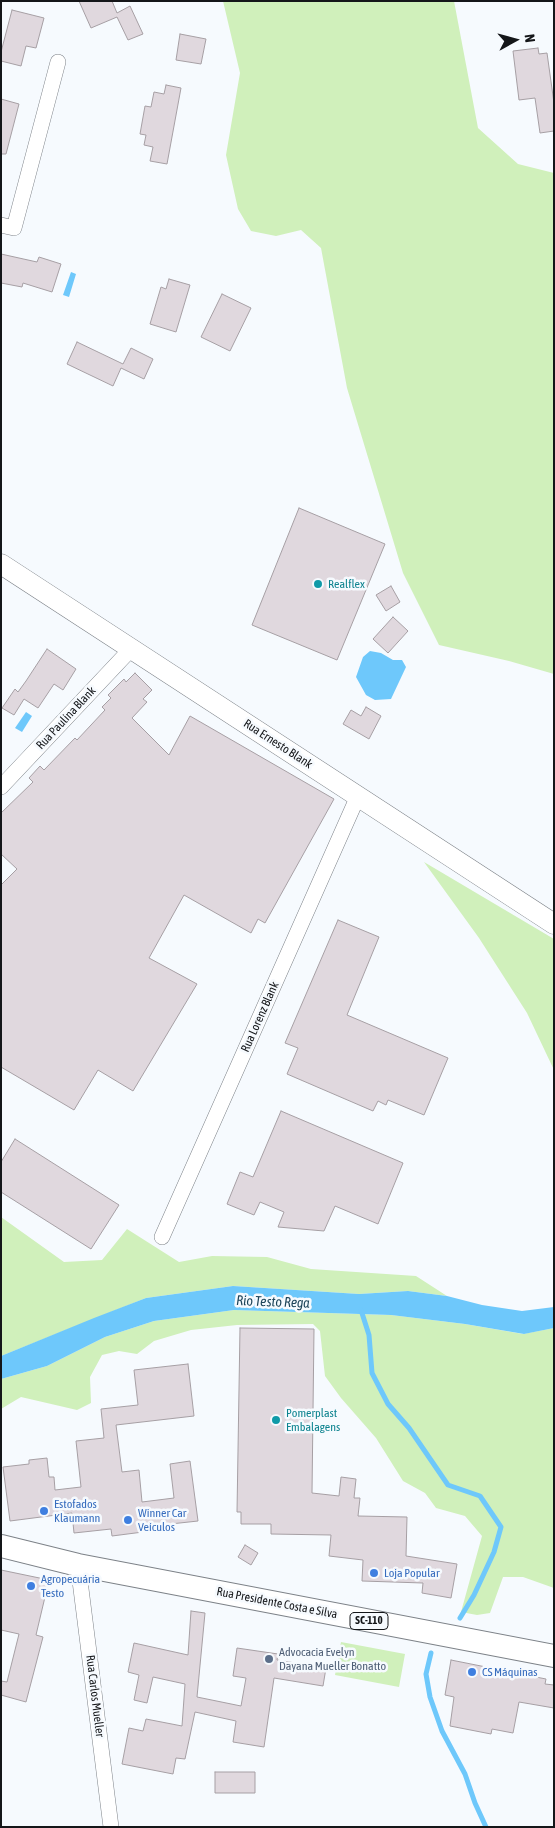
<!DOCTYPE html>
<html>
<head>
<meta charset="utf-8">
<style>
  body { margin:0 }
  #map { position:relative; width:555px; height:1828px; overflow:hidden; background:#f6fafe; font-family:"Asap Condensed",sans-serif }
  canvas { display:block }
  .frame { position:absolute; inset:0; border:2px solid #141619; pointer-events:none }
  .north { position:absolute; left:490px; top:15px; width:50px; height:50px; -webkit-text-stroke:4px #f6fafe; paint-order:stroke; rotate:83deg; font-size:14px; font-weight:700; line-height:20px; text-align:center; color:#141619 }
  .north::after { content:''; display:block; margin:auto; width:18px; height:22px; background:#141619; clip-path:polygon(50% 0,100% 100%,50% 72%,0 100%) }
</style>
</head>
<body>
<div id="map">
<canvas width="555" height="1828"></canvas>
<div class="frame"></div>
<div class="north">N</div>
</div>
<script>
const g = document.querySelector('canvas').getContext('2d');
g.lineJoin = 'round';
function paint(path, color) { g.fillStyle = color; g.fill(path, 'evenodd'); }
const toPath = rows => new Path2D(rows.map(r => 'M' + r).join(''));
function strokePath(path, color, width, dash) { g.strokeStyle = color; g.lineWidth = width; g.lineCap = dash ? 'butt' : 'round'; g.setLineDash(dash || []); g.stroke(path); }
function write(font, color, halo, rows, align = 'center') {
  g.font = font + ' "Asap Condensed",sans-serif'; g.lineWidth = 5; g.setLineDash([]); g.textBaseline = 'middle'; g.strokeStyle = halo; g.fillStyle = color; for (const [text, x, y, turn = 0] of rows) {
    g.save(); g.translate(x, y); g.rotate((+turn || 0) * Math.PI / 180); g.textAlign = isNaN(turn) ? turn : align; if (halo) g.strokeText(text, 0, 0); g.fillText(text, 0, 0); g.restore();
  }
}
const green = toPath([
  [223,1,454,1,478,128,518,164,554,173,554,674,509,661,439,645,403,573,347,388,321,248,301,230,276,236,251,231,238,209,226,155,240,73],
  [424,862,554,939,554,1070,527,1013,479,938],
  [1,1217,64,1262,102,1260,127,1229,179,1262,212,1256,267,1257,311,1269,416,1276,447,1296,408,1291,359,1294,233,1286,146,1298,1,1356],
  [234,1310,391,1315,465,1324,523,1334,554,1328,554,1588,523,1577,503,1577,490,1613,477,1615,461,1612,482,1536,465,1516,436,1508,425,1493,403,1481,376,1438,341,1398,325,1376,320,1331,313,1324,237,1325,191,1330,154,1341,137,1354,119,1351,102,1355,90,1377,91,1403,77,1410,21,1397,1,1409,1,1379,47,1366,105,1337,154,1321],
  [341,1642,405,1654,399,1687,335,1675]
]);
const water = toPath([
  [71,272,76,274,69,297,63,295],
  [370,651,381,653,393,660,402,660,406,667,391,699,375,700,366,695,356,677,363,657],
  [26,712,32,716,22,732,15,728],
  [233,1286,359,1294,408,1291,447,1296,482,1305,522,1311,554,1307,554,1328,524,1334,465,1324,391,1315,234,1310,154,1321,105,1337,47,1366,1,1379,1,1356,94,1318,146,1298]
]);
const stream = toPath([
  [361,1310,369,1335,372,1373,388,1404,409,1428,448,1485,480,1496,501,1527,494,1552,474,1595,460,1618],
  [431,1653,426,1674,430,1697,442,1731,465,1774,475,1803,486,1827]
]);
const building = toPath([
  [79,1,112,1,117,13,130,6,143,34,128,40,117,17,91,28,79,1],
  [12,10,44,18,36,48,26,46,21,66,1,61,1,52,12,10],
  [180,34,206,39,201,64,176,60,180,34],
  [538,48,539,54,547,53,554,103,554,131,540,133,535,98,519,100,513,51,538,48],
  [166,85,181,88,167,164,150,161,153,147,144,145,146,135,140,134,145,106,151,107,154,92,164,94,166,85],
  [1,99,19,104,6,154,1,154,1,99],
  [1,254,37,262,39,257,61,264,52,292,23,283,22,287,1,283,1,254],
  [169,279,190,285,176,332,150,324,161,287,166,289,169,279],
  [222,294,251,308,230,351,201,337,222,294],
  [77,342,123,364,131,348,153,359,144,379,121,368,113,386,67,364,77,342],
  [299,508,385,544,337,660,252,625,299,508],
  [391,586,400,602,386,611,376,595,391,586],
  [393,617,408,631,388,653,373,639,393,617],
  [47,649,76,669,63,690,54,684,38,708,24,699,14,715,2,708,15,689,18,692,26,681,47,649],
  [135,673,152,690,143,699,147,702,132,718,169,755,190,716,334,799,265,923,258,919,251,933,184,895,149,958,197,984,133,1091,98,1070,74,1110,1,1067,1,885,17,869,1,854,1,813,33,782,29,778,40,766,44,770,75,738,77,740,105,710,102,707,111,698,108,695,124,679,126,682,135,673],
  [366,707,381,716,369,739,343,724,351,710,361,716,366,707],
  [338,920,379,937,347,1015,448,1058,424,1115,388,1100,386,1105,378,1101,373,1111,287,1074,298,1048,285,1043,338,920],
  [281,1111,403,1163,378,1224,335,1206,324,1231,278,1227,284,1212,260,1202,254,1215,227,1204,240,1172,253,1177,281,1111],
  [15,1139,119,1205,91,1249,1,1192,1,1162,15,1139],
  [240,1328,314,1329,312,1493,339,1496,341,1477,356,1479,354,1498,360,1498,358,1516,407,1517,406,1556,457,1564,451,1598,422,1593,423,1583,362,1581,363,1560,329,1556,331,1535,271,1534,271,1524,241,1524,241,1512,237,1512,240,1328],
  [188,1364,194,1416,116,1425,122,1472,139,1470,142,1502,174,1498,170,1464,190,1461,198,1521,143,1527,143,1532,112,1536,111,1529,74,1533,72,1513,10,1521,3,1467,29,1464,29,1460,47,1458,49,1477,54,1477,55,1490,81,1487,76,1441,104,1438,101,1409,138,1405,134,1370,188,1364],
  [245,1545,258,1553,251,1565,238,1557,245,1545],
  [1,1570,49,1580,36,1635,43,1637,26,1702,1,1695,1,1681,7,1682,19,1634,1,1630,1,1570],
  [191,1611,205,1613,197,1697,241,1706,246,1678,233,1676,237,1648,278,1654,277,1660,326,1668,323,1686,274,1678,264,1747,233,1742,236,1721,195,1712,185,1759,176,1758,173,1774,122,1764,129,1728,143,1731,146,1719,182,1726,185,1684,153,1677,147,1703,134,1700,139,1675,128,1672,134,1643,188,1655,191,1611],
  [451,1660,546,1679,545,1684,554,1685,554,1708,519,1702,513,1733,492,1729,491,1734,450,1726,454,1697,445,1695,451,1660],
  [215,1772,255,1772,255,1793,215,1793,215,1772]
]);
const street = toPath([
  [1,225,14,228,58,62],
  [1,787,131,649],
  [162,1237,358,796],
  [78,1565,111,1827]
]);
const secondary = toPath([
  [1,564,554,924]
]);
const primary = toPath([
  [1,1546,78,1565,554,1656]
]);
const markers = [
  [318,584,5,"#0f9aa8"],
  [276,1420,5,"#0f9aa8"],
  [44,1511,5,"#3f7fe0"],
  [128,1520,5,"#3f7fe0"],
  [374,1573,5,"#3f7fe0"],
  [31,1586,5,"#3f7fe0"],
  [269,1659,5,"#5c6f8a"],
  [472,1672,5,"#3f7fe0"]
];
const shields = [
  [369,1621,38]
];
const shieldNames = [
  ["SC-110",369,1621]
];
const cultureNames = [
  ["Realflex",328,584],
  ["Pomerplast",286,1413],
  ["Embalagens",286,1427]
];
const streetNames = [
  ["Rua Paulina Blank",66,718,-47],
  ["Rua Ernesto Blank",278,744,33],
  ["Rua Lorenz Blank",260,1017,-66],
  ["Rua Presidente Costa e Silva",277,1603,11],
  ["Rua Carlos Mueller",95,1696,83]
];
const shopNames = [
  ["Estofados",54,1504],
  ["Klaumann",54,1518],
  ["Winner Car",138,1513],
  ["Veículos",138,1527],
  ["Loja Popular",384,1573],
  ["Agropecuária",41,1579],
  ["Testo",41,1593],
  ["CS Máquinas",482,1672]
];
const serviceNames = [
  ["Advocacia Evelyn",279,1652],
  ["Dayana Mueller Bonatto",279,1666]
];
const waterNames = [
  ["Rio Testo Rega",273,1302,2]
];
paint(green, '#d0f0bb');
paint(water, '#6ec8fb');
strokePath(stream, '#6ec8fb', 5);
paint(building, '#e0d8de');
strokePath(building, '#a69fa4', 1);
strokePath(street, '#7d8288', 16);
strokePath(secondary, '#7d8288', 21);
strokePath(primary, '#7d8288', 24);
strokePath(street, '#fff', 15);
strokePath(secondary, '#fff', 20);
strokePath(primary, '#fff', 22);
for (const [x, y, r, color] of markers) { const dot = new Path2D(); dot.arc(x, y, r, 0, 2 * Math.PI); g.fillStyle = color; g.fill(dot); strokePath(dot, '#f6fafe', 2); }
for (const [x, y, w] of shields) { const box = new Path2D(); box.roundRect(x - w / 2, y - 8.5, w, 17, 4); g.fillStyle = '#f6fafe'; g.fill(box); strokePath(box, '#141619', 1); }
write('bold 11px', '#141619', null, shieldNames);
write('12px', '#0d838f', '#f6fafe', cultureNames, 'left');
write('12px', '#141619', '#f6fafe', streetNames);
write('12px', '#366cbe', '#f6fafe', shopNames, 'left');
write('12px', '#4e5e75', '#f6fafe', serviceNames, 'left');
write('italic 14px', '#1e455a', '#f6fafe', waterNames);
</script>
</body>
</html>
